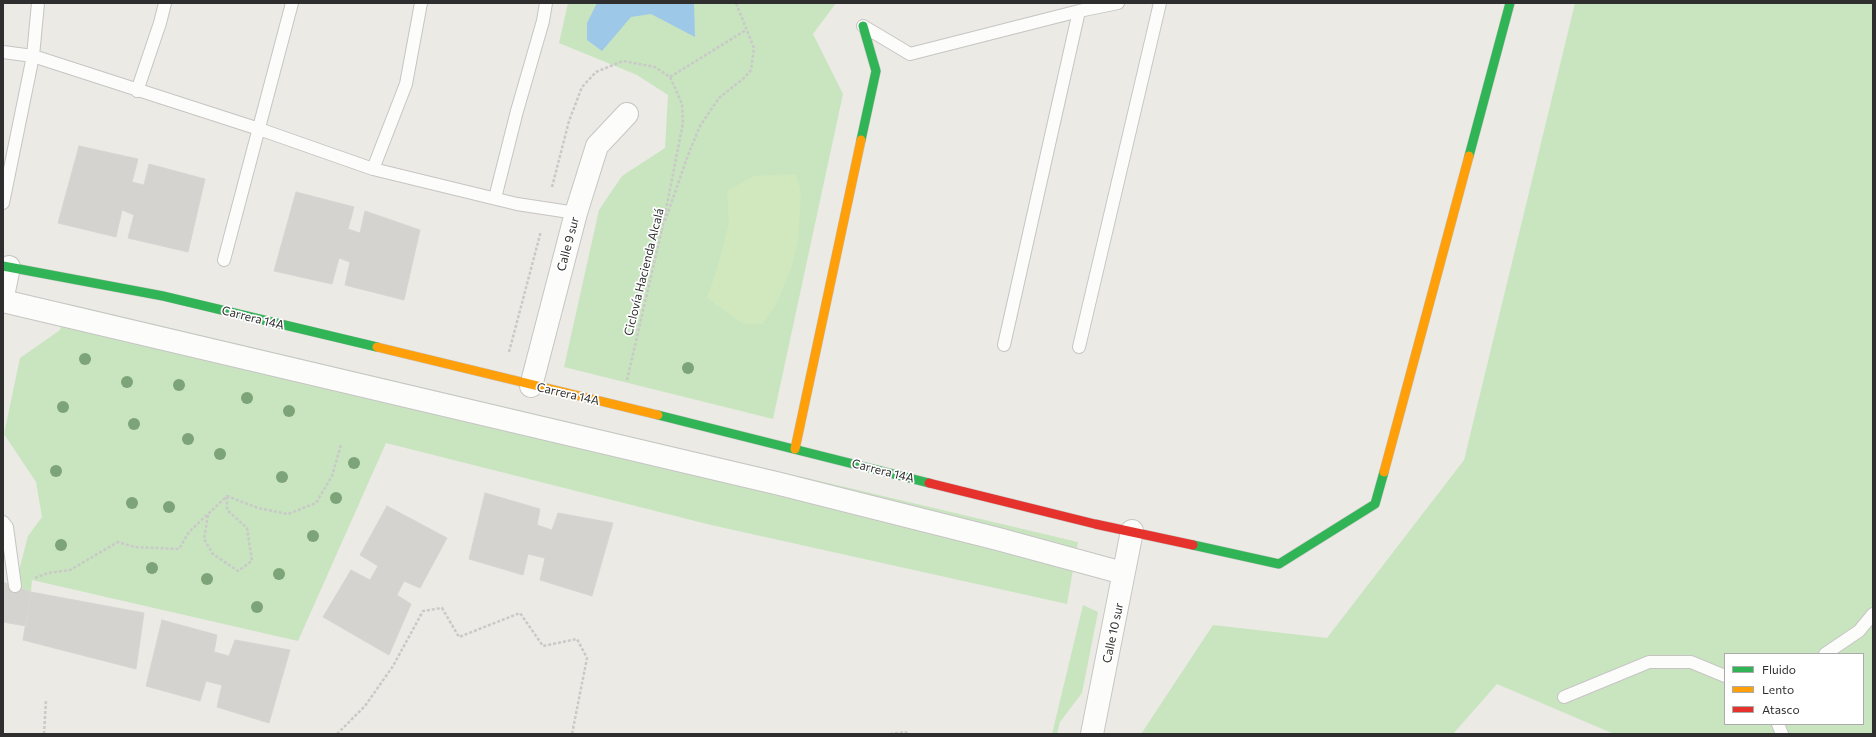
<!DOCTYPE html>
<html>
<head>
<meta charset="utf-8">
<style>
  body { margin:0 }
  #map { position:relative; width:1876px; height:737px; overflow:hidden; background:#ebeae5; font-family:Commissioner,sans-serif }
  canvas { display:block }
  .frame { position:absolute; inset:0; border:4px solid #2e2e2e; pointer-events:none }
  .legend { position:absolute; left:1724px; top:653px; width:140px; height:72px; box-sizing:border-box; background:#fff; border:1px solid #ababab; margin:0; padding:5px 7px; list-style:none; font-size:12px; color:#2e2e2e }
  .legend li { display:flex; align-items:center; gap:8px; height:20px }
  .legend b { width:20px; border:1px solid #ababab }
</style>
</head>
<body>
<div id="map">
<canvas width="1876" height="737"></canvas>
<div class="frame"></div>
<ul class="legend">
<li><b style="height:5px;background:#30b455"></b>Fluido</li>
<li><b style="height:5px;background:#ff9f0a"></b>Lento</li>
<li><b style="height:5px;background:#e5322d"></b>Atasco</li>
</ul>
</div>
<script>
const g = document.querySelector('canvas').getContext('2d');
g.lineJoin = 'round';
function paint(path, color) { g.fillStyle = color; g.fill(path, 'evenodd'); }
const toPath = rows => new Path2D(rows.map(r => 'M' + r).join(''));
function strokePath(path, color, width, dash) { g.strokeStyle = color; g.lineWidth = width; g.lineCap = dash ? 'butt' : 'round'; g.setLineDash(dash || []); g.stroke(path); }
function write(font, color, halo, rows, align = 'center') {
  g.font = font + ' Commissioner,sans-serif'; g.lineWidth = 3.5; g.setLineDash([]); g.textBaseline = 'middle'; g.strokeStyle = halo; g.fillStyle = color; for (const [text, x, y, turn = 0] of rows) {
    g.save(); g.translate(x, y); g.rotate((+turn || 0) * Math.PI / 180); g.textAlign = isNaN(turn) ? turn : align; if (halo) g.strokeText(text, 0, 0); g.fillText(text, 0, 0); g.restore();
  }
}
const green = toPath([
  [568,3,836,3,813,34,843,94,773,419,564,367,599,210,622,176,665,148,668,95,637,75,559,43],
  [1575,3,1873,3,1873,734,1614,734,1497,684,1453,734,1141,734,1213,625,1327,638,1464,460],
  [1725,654,1863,654,1863,724,1725,724],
  [65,303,1078,542,1067,604,711,525,386,443,298,641,32,580,31,592,15,586,28,536,42,517,36,482,4,434,20,358,60,330],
  [1083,605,1098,612,1082,693,1060,722,1057,734,1052,734]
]);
const pitch = toPath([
  [796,174,801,192,798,242,790,272,777,303,763,324,743,324,707,298,717,269,729,223,727,191,754,176]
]);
const water = toPath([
  [597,3,694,3,695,37,651,14,631,17,602,51,587,40,587,23]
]);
const building = toPath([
  [79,146,138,159,132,182,144,185,149,164,205,179,188,252,128,238,134,215,122,210,116,237,58,223,79,146],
  [296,192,354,207,348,229,360,233,365,211,420,230,404,300,345,285,350,262,339,258,332,284,274,271,296,192],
  [485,493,540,509,537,525,552,530,558,513,613,523,592,596,540,580,545,558,528,554,523,575,469,559,485,493],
  [387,506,447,538,420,588,404,581,397,595,411,604,389,655,323,617,351,570,370,580,378,566,360,555,387,506],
  [3,582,31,592,26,626,3,622,3,582],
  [31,592,144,613,136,669,23,640,31,592],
  [162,620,217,635,214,652,229,656,235,640,290,650,269,723,217,707,222,685,206,681,200,701,146,686,162,620]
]);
const path = toPath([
  [670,77,746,30],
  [552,187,569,121,582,87,596,72,623,61,655,67,670,77,682,104,683,123,662,230],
  [665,221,688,155,700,126,719,98,744,78,751,70,754,48,736,3],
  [509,352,541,231],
  [627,380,662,229],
  [208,515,204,539,213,554,238,571,252,561,247,528,227,510,227,496],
  [35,578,48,573,70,570,118,542,135,547,179,549,189,532,227,496,258,508,288,514,316,503,332,476,341,445],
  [44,734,46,700],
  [337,734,365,706,393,666,423,611,442,608,459,637,520,613,543,646,577,639,587,658,572,734],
  [890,734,905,732,908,734]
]);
const lane = toPath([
  [863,26,910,54,1079,11,1118,3],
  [3,52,33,56,259,129,373,169,517,204,576,213],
  [137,91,160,23,165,3],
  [373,169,406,84,421,3],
  [495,198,517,111,543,21,546,3],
  [3,203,33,56,38,3],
  [224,260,292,3],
  [1004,345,1079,11],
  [1079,347,1160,3],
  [3,522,7,527,15,586],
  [1825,654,1859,631,1873,614],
  [1564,697,1649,662,1691,662,1725,676],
  [1778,724,1782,734]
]);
const street = toPath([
  [3,296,9,267],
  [3,301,780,484,998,539,1123,573],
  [531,386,576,213,597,146,627,114],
  [1092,734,1132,531]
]);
const fast = toPath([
  [861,140,876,71,863,26],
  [1469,156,1510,3],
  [3,266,163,296,377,347],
  [658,415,929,483],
  [1193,545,1279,564,1375,504,1384,472]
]);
const slow = toPath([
  [377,347,658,415],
  [795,449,861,140],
  [1384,472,1469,156]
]);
const jam = toPath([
  [929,483,1095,524,1193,545]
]);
const trees = [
  [85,359],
  [688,368],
  [127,382],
  [179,385],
  [247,398],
  [63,407],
  [289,411],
  [134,424],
  [188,439],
  [220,454],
  [354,463],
  [56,471],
  [282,477],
  [336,498],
  [132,503],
  [169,507],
  [313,536],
  [61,545],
  [152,568],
  [279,574],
  [207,579],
  [257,607]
];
const streetNames = [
  ["Calle 9 sur",568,244,-75],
  ["Ciclovía Hacienda Alcalá",644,272,-76],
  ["Carrera 14A",253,318,14],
  ["Carrera 14A",568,394,13],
  ["Carrera 14A",883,471,14],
  ["Calle 10 sur",1113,633,-78]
];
paint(green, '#c9e5c0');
paint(pitch, '#d1e8be');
paint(water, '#9dc8e8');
paint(building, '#d4d3cf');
strokePath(building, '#d6d5d1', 1);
strokePath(lane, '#c6c5c4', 14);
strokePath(street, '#c6c5c4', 24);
strokePath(fast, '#c6c5c4', 10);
strokePath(slow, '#c6c5c4', 10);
strokePath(jam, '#c6c5c4', 10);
strokePath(path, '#c9c9c8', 2.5, [3, 2]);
strokePath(lane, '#fcfcfb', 12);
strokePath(street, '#fcfcfb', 22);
strokePath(fast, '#30b455', 9);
strokePath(slow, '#ff9f0a', 9);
strokePath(jam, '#e5322d', 9);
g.fillStyle = '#7da378';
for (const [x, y] of trees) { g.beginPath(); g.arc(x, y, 6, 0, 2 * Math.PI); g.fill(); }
write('12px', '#2e2e2e', '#fff', streetNames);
</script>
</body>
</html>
